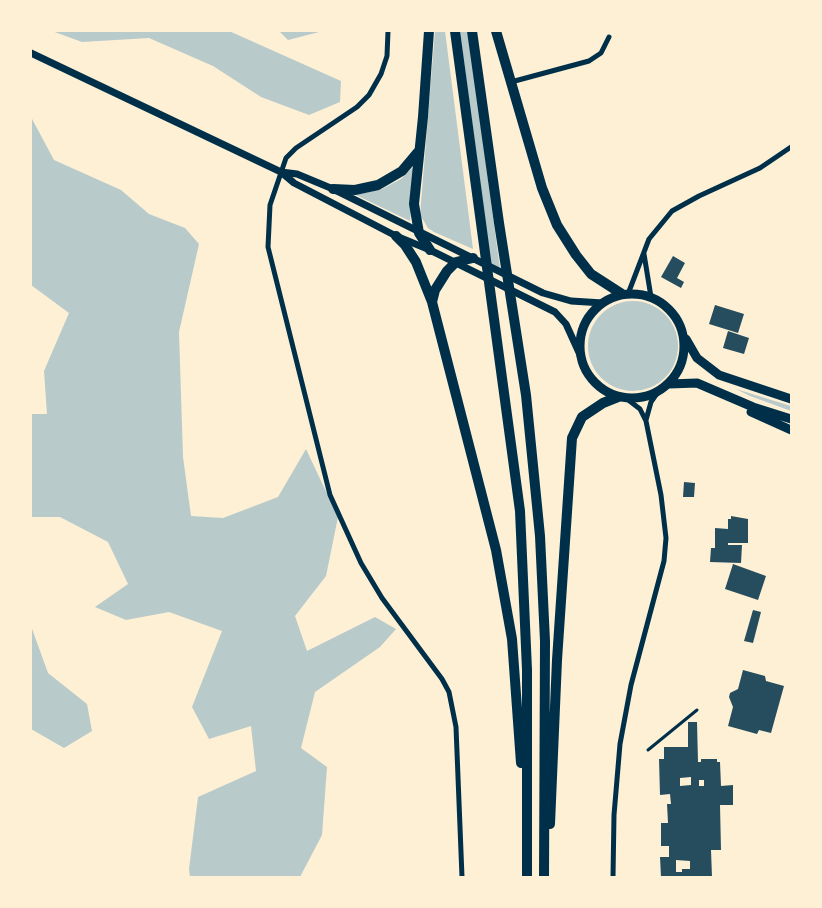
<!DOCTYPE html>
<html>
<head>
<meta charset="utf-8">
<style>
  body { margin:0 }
  #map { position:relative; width:822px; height:908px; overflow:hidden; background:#fdf0d5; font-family:Manrope,sans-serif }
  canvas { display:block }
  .frame { position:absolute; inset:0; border:32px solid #fdf0d5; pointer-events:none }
</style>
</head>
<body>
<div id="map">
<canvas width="822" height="908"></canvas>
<div class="frame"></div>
</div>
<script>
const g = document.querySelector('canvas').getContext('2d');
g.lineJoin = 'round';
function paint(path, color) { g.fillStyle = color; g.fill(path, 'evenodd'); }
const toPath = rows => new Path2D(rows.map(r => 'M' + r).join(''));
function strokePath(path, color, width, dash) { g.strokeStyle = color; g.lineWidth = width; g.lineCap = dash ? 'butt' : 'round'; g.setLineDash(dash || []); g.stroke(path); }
const green = toPath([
  [52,31,229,31,341,81,340,102,309,115,261,97,213,66,149,38,82,42],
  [279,31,323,31,288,40],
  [435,31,445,31,473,249,434,232,428,228,420,215],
  [460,31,468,31,500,269,491,264],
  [31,117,54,160,121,190,149,214,185,228,199,244,179,332,183,457,191,516,223,518,278,497,306,449,338,517,326,576,295,616,307,651,375,617,396,629,380,647,315,692,301,748,327,767,322,835,300,877,190,877,189,869,198,797,256,771,251,726,209,739,192,707,222,631,169,612,126,620,95,607,128,584,108,542,60,517,31,517,31,414,47,414,44,371,69,313,31,285],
  [414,166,410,221,356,195,382,189,401,179],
  '588 346a45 45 0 1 1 90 0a45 45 0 1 1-90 0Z',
  [736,389,791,406,791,411,750,396],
  [31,626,48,673,87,704,92,731,64,748,31,729]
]);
const building = toPath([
  [673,256,685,263,677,278,684,282,681,288,661,277],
  [715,305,744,314,738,333,709,324],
  [728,331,749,338,744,354,723,348],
  [684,482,695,483,694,497,683,497],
  [731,516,748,519,748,543,728,543,728,545,742,545,741,563,710,562,711,548,715,548,715,528,728,529,728,519,731,519],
  [733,564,766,576,758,600,725,589],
  [753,610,761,612,753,643,744,641],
  [743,670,765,676,766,681,784,686,771,733,759,730,757,734,728,726,733,707,729,697,730,693,738,689],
  [688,722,697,722,698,762,701,762,701,759,717,759,717,762,720,762,721,786,733,785,733,805,720,805,721,850,711,850,712,877,661,877,660,857,669,857,669,846,661,846,661,823,668,823,667,804,671,804,670,794,660,795,659,759,664,759,664,747,688,747],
  [691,777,691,785,680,786,680,778],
  [699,780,704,780,704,786,699,786],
  [676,860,690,861,690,869,682,869,682,872,676,872]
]);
const service = toPath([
  [648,750,697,710]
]);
const minor = toPath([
  [388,31,387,56,381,74,369,95,357,107,296,148,286,158,270,205,268,247,330,495,361,563,382,598,442,679,449,692,456,727,462,877],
  [511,82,589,61,601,53,609,37],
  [644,254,651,297],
  [628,294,649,239,672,211,699,196,760,168,791,147],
  [646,420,651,402,658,392],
  [613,877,614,815,620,744,631,685,664,561,666,538,661,495,646,421,640,409,627,399]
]);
const tertiary = toPath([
  [31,53,281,172,294,183,396,236,430,250,555,312,566,324,581,357],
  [281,172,297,174,333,189,543,293,571,301,603,303]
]);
const primary = toPath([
  '580 346a52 52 0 1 1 104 0a52 52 0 1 1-104 0Z',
  [686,339,697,358,719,375,791,399],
  [669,384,697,383,753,407,791,419],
  [751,412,791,430]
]);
const trunk = toPath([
  [429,31,423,117,414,204,419,233,430,250],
  [455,31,520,511,527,670,527,877],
  [472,31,499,223,526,395,540,536,545,641,544,877],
  [496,31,542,188,557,225,576,255,591,274,622,294],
  [333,189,355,190,378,185,402,171,418,152],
  [396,236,405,245,416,262,432,302,496,550,512,639,521,763],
  [432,302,435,290,447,271,456,262,473,258],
  [550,824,557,660,572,438,582,417,603,403,618,397]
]);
paint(green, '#b9caca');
paint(building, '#264d5e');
strokePath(service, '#003049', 3);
strokePath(minor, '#003049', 5);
strokePath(tertiary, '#003049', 7);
strokePath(primary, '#003049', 9);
strokePath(trunk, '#003049', 10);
</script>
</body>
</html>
